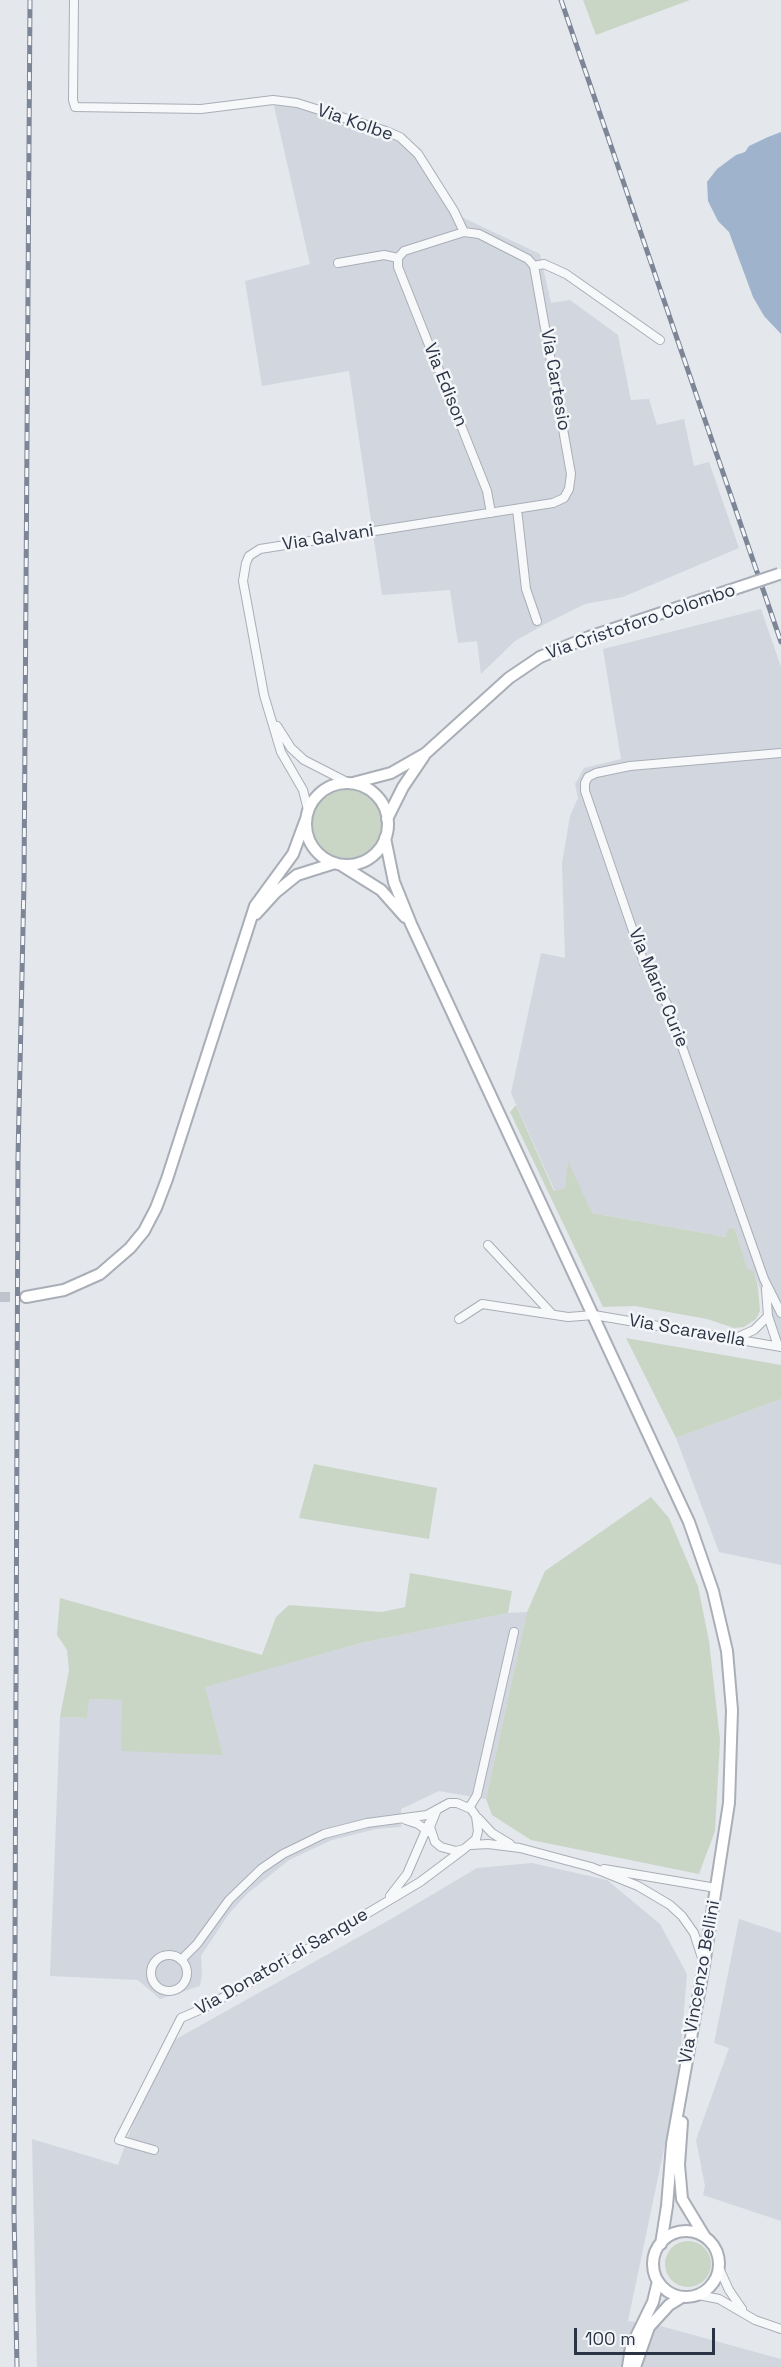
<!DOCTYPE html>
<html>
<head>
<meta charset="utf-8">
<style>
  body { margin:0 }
  #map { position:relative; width:781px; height:2367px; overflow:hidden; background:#e4e7ec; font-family:"Space Grotesk",sans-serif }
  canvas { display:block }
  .scale { position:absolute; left:574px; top:2328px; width:141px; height:27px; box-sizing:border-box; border:3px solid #2b3445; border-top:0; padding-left:8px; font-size:18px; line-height:21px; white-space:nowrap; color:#2b3445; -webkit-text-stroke:4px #f4f6f9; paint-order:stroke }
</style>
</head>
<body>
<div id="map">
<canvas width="781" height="2367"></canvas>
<div class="scale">100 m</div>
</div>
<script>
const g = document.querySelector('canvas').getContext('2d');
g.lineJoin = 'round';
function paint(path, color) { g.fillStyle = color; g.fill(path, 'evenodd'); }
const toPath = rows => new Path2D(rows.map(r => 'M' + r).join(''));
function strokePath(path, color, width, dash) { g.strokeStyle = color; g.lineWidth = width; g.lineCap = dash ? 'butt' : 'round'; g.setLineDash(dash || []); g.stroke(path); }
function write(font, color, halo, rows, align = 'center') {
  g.font = font + ' "Space Grotesk",sans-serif'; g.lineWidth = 5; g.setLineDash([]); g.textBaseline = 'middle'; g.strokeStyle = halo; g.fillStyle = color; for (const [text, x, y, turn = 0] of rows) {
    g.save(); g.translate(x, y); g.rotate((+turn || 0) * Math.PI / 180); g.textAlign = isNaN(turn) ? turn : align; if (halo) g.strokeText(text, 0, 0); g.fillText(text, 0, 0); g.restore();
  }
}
const built = toPath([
  [282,104,296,105,367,127,399,139,416,156,451,212,540,254,551,303,570,300,618,335,631,400,649,399,657,425,684,419,694,466,709,462,739,548,623,597,585,604,547,623,515,641,481,674,477,641,458,643,450,590,382,595,349,371,262,386,245,281,310,264,274,106],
  [761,609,781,667,781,1342,754,1273,747,1268,735,1229,726,1237,592,1213,568,1163,565,1188,555,1191,511,1093,541,953,565,958,562,863,570,816,578,798,575,784,584,768,621,759,603,649],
  [781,1399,781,1565,719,1552,676,1438],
  [527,1612,486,1799,439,1791,401,1809,401,1827,376,1829,332,1840,289,1860,248,1893,228,1915,201,1956,202,1974,200,1986,160,1999,138,1980,50,1976,60,1717,87,1718,88,1699,122,1700,223,1755,204,1687,361,1643,508,1613],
  [532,1863,607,1880,660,1924,687,1974,678,2082,628,2321,657,2325,781,2359,781,2367,37,2367,32,2139,118,2165,160,2048,391,1919,477,1868],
  [739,1919,781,1933,781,2221,703,2195,705,2186,696,2140,729,2048,714,2043]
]);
const green = toPath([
  [583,0,690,0,596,35],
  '312 823a35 35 0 1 1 70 0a35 35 0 1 1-70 0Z',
  [516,1105,554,1191,565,1188,568,1161,592,1213,726,1237,728,1228,735,1229,747,1268,754,1272,758,1287,760,1311,756,1319,744,1327,734,1328,707,1319,635,1306,603,1307,510,1112],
  [626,1338,781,1365,781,1399,676,1438],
  [314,1464,437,1488,429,1539,299,1518],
  [651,1497,669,1518,698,1586,709,1641,720,1740,715,1831,699,1874,531,1840,492,1815,486,1799,527,1612,545,1571],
  [410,1573,512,1591,508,1613,361,1643,205,1687,223,1755,121,1751,122,1700,89,1699,87,1718,60,1717,69,1670,67,1650,57,1635,60,1598,262,1655,276,1617,289,1605,382,1612,405,1607],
  '665 2264a23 23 0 1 1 46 0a23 23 0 1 1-46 0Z'
]);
const water = toPath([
  [781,132,781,334,764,316,753,297,729,232,718,221,708,201,707,182,717,169,736,155,745,152,749,146,768,137]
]);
const secondaryTunnel = toPath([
  [0,1297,26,1297]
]);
const street = toPath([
  [74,0,73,100,75,107,201,109,273,100,297,103,386,131,400,137,418,154,454,211,464,232,479,234,528,259,534,266,544,264,566,274,660,340],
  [398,258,398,267,487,491,491,513],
  [338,263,384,255,398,258,404,251,464,232],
  [517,509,526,589,537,621],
  [277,726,291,748,304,760,349,783],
  [781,753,630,766,596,773,588,777,585,783,585,791,644,963,667,1004,764,1279,781,1313],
  [308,810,303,790,281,752,264,695,243,581,246,563,249,556,260,549,553,503,564,498,569,489,571,474,534,266],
  [488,1245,552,1314],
  [768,1316,778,1346],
  [459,1319,482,1304,568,1317,594,1315,781,1347],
  [736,1338,754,1330,768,1316,766,1289],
  [469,1808,477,1795,514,1632],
  [478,1818,492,1833,510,1844],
  [406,1820,418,1824,429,1832],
  [471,1845,488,1844,520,1848,591,1867,638,1886,670,1905,682,1916,694,1933,703,1961],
  [604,1869,716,1888],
  [390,1896,407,1874,429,1823],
  '151 1973a18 18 0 1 1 36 0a18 18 0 1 1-36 0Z',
  [181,1960,197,1944,229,1900,261,1869,283,1854,324,1834,367,1823,427,1815,449,1803,457,1803,471,1809,476,1816,478,1831,476,1839,464,1849,456,1851,441,1847,435,1842,430,1827,436,1812],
  [154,2150,119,2140,181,2018,204,2008,262,1976,420,1882,464,1849],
  [719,2268,729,2290,742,2309],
  [698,2295,719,2299,755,2320,781,2329]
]);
const secondary = toPath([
  [353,783,391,773,426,753,509,678,540,657,589,637,740,587],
  '306 824a41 41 0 1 1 82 0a41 41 0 1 1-82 0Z',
  [387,819,403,787,424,756],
  [385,838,394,882,411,924,689,1522,713,1591,727,1651,732,1710,729,1803,704,1965,672,2144,667,2206,661,2244],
  [341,865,381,890,405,917],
  [256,914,276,892,297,875,335,863],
  [26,1297,64,1290,100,1274,130,1248,144,1231,156,1208,167,1179,255,906,293,854,306,819],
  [682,2122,679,2165,682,2199,705,2237],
  '653 2264a33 33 0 1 1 66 0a33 33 0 1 1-66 0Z',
  [628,2367,631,2347,653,2302,658,2281],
  [635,2367,649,2327,669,2305,682,2297]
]);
const rail = toPath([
  [561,0,781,642],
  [17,2367,14,2212,18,1157,24,883,30,0]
]);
const secondaryBridge = toPath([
  [740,587,779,574]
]);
const streetNames = [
  ["Via Kolbe",355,123,19],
  ["Via Cartesio",555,380,80],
  ["Via Edison",445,385,68],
  ["Via Galvani",328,538,-9],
  ["Via Cristoforo Colombo",641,622,-19],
  ["Via Marie Curie",658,988,67],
  ["Via Scaravella",687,1331,10],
  ["Via Donatori di Sangue",282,1962,-30],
  ["Via Vincenzo Bellini",700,1982,-80]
];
paint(built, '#d2d6de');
paint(green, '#c9d6c5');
paint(water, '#9fb4cc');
strokePath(secondaryTunnel, '#bfc3cb', 10, [10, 5]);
strokePath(street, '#a9aeb7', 10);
strokePath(secondary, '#a9aeb7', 14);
strokePath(street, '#f7f8fa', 8);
strokePath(secondary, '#fff', 10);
strokePath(rail, '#7d8696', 5);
strokePath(rail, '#f4f6f9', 3, [9]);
strokePath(secondaryBridge, '#a9aeb7', 14, []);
strokePath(secondaryBridge, '#fff', 10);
write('18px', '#2b3445', '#f4f6f9', streetNames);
</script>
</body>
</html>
